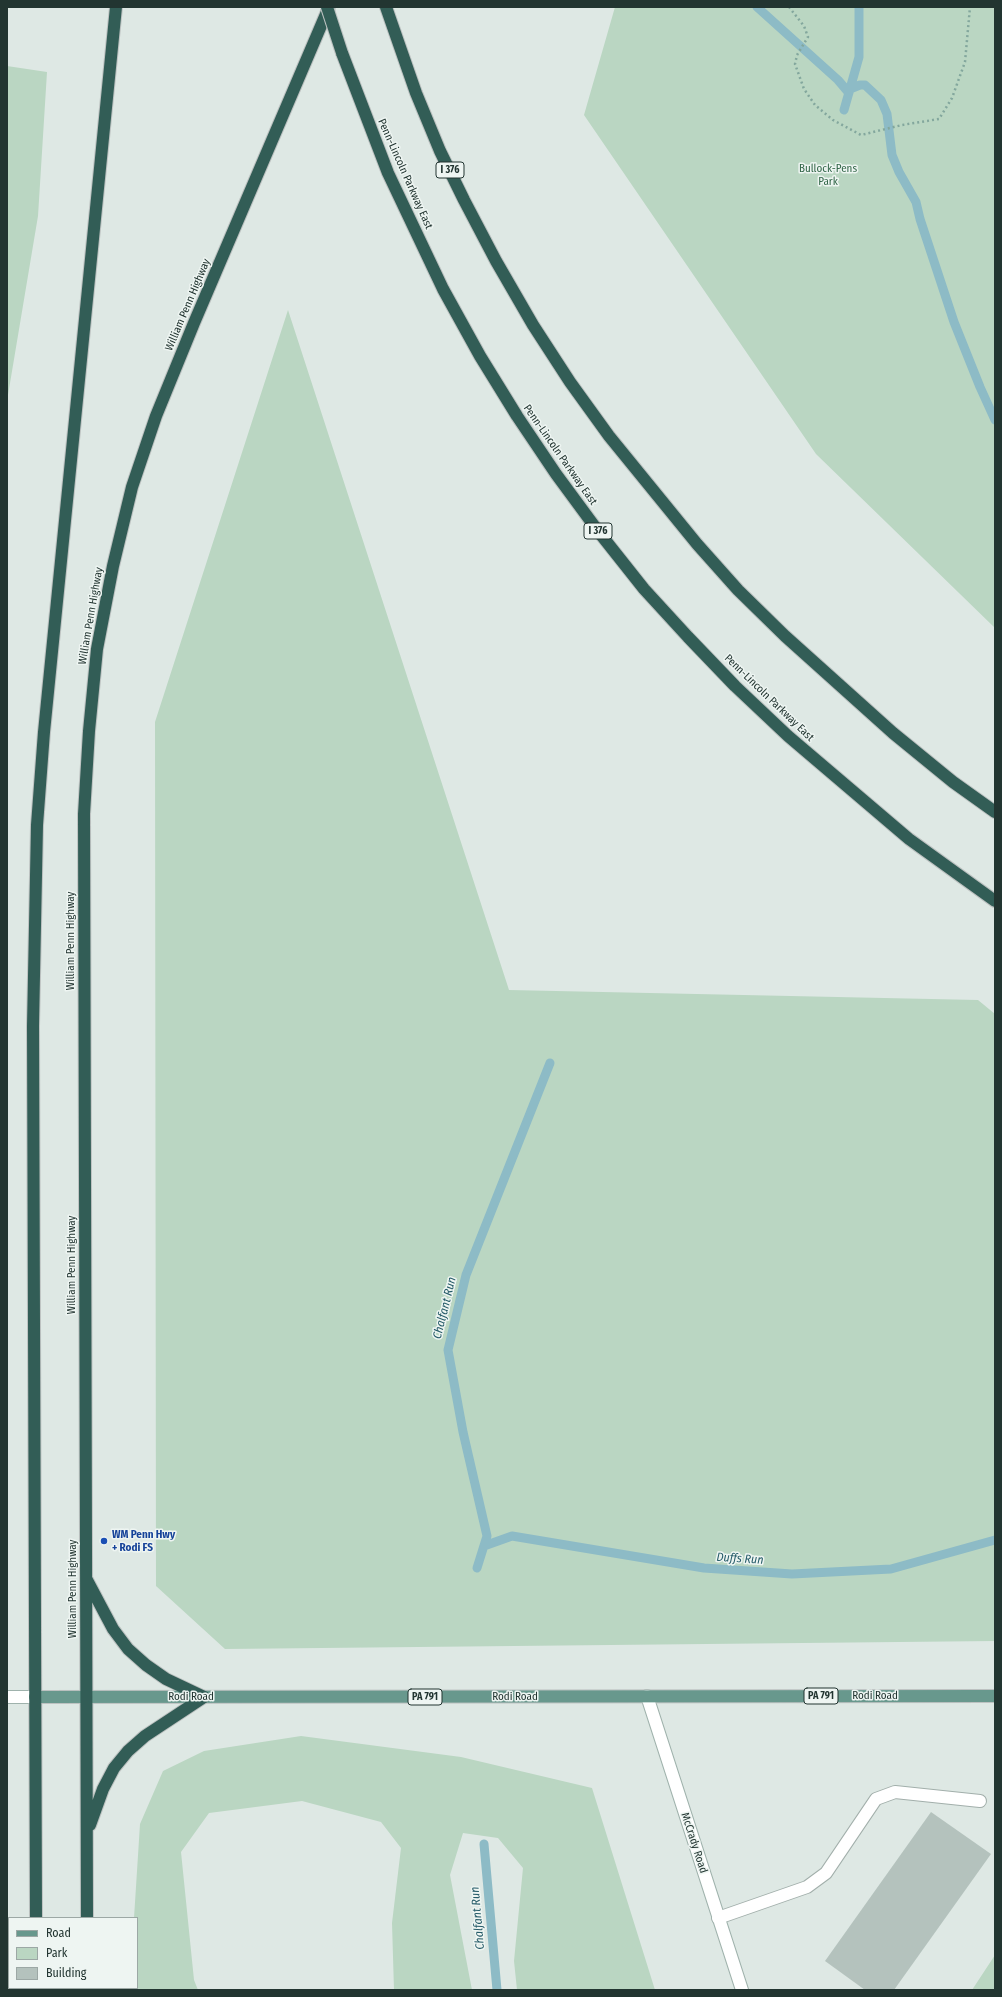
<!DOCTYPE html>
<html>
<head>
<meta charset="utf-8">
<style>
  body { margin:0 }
  #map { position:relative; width:1002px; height:1997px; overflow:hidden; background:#dee8e4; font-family:"Fira Sans Condensed",sans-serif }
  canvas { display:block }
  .frame { position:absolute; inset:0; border:8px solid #223531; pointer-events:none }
  .legend { position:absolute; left:8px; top:1917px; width:130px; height:72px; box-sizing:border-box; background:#eef5f2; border:1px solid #9ca8a5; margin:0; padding:5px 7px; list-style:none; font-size:12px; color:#223531 }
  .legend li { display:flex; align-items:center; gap:8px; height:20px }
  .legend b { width:20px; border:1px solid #9ca8a5 }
</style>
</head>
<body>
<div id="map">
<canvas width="1002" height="1997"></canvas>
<div class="frame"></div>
<ul class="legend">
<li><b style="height:5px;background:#68988d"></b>Road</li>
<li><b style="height:11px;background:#bad6c2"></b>Park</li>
<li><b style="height:11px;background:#b4c2bd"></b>Building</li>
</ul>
</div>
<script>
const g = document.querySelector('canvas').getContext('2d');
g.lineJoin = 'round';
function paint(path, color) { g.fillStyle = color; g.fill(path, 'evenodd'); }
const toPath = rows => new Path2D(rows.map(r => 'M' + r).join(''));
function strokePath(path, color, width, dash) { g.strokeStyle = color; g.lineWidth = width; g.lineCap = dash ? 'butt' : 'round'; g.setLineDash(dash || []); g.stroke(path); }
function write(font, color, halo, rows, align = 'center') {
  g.font = font + ' "Fira Sans Condensed",sans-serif'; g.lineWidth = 3; g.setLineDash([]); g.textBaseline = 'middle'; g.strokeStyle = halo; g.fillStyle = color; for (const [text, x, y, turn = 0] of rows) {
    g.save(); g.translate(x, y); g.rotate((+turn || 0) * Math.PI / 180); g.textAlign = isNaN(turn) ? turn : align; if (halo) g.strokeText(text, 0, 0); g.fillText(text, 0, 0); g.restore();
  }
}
const green = toPath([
  [615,7,995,7,995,628,816,454,584,115],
  [7,66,47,72,38,216,7,401],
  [288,310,509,990,978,1000,995,1014,995,1641,225,1649,156,1586,155,722],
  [301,1736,461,1757,592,1788,655,1990,517,1990,514,1961,523,1868,498,1838,463,1833,450,1875,472,1990,394,1990,392,1923,401,1848,381,1822,302,1801,209,1813,181,1852,194,1980,198,1990,133,1990,133,1988,137,1988,137,1918,134,1918,140,1824,163,1771,204,1751],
  [995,1955,995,1990,972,1990]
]);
const stream = toPath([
  [757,7,838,80,849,93],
  [850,89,860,85,865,85,881,100,887,114,892,155,899,172,916,202,920,219,954,322,980,387,995,420],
  [844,110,859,57,859,7],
  [484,1546,512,1536,704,1568,792,1574,891,1569,995,1540],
  [477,1568,487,1536,463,1432,448,1350,466,1275,550,1063],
  [484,1844,497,1990]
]);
const building = toPath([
  [931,1812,991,1854,894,1990,865,1990,825,1961]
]);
const path = toPath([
  [789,7,804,26,808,37,797,55,795,64,804,89,815,105,833,120,861,135,902,125,939,119,952,98,965,62,970,7]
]);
const lane = toPath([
  [718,1918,807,1887,826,1873,876,1799,895,1792,980,1801]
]);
const secondary = toPath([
  [647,1696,742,1990],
  [7,1697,35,1697]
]);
const primary = toPath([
  [35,1697,995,1696]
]);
const highway = toPath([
  [386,7,416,93,440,151,464,200,496,261,533,325,570,382,609,436,697,544,738,590,785,636,893,733,953,782,995,812],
  [342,53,388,173,443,289,480,356,517,416,556,474,598,531,644,589,688,637,735,686,788,736,909,839,995,901],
  [87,1580,113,1629,128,1649,146,1665,166,1679,204,1697],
  [90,1825,103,1789,114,1768,128,1751,145,1736,204,1697],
  [36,1918,33,1026,37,825,44,732,116,7],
  [87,1918,84,814,89,731,97,649,113,566,132,487,156,416,194,323,329,7],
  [36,1988,36,1990],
  [87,1988,87,1990]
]);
const highwayBridge = toPath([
  [327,7,342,53]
]);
const markers = [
  [104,1541,4,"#1a4fb4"]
];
const shields = [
  [450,170,28],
  [598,531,28],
  [821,1696,34],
  [425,1697,34]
];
const shieldNames = [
  ["I 376",450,170],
  ["I 376",598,531],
  ["PA 791",821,1696],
  ["PA 791",425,1697]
];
const parkNames = [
  ["Bullock-Pens",828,169],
  ["Park",828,182]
];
const streetNames = [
  ["Penn-Lincoln Parkway East",405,174,66],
  ["William Penn Highway",188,305,-67],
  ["Penn-Lincoln Parkway East",560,455,55],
  ["William Penn Highway",91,616,-80],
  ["Penn-Lincoln Parkway East",769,698,44],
  ["William Penn Highway",71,941,-90],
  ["William Penn Highway",72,1265,-90],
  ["William Penn Highway",73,1589,-90],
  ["Rodi Road",875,1696],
  ["Rodi Road",191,1697],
  ["Rodi Road",515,1697],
  ["McCrady Road",694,1843,72]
];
const transitNames = [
  ["WM Penn Hwy",112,1535],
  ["+ Rodi FS",112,1548]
];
const waterNames = [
  ["Chalfant Run",445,1308,-76],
  ["Duffs Run",740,1559,4],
  ["Chalfant Run",478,1918,-95]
];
paint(green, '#bad6c2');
strokePath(stream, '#8dbbc6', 9);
paint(building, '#b4c2bd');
strokePath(lane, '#a2afab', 14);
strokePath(secondary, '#9fb2ac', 14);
strokePath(primary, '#bdc2c1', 14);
strokePath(highway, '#bdc2c1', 14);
strokePath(path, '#83a79d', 2.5, [2, 3]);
strokePath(lane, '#fff', 12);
strokePath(secondary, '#fff', 12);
strokePath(primary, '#68988d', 12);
strokePath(highway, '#325d56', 12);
strokePath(highwayBridge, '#bdc2c1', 14, []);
strokePath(highwayBridge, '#325d56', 12);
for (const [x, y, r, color] of markers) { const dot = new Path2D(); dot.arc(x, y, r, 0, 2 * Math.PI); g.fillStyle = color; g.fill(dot); strokePath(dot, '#eef5f2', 1.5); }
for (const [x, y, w] of shields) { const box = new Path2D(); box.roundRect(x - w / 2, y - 8, w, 16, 3); g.fillStyle = '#eef5f2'; g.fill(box); strokePath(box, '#223531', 1); }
write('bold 10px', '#223531', null, shieldNames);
write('11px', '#326648', '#eef5f2', parkNames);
write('11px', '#223531', '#eef5f2', streetNames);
write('bold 11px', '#164399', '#eef5f2', transitNames, 'left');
write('italic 12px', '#255b68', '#eef5f2', waterNames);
</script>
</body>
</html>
